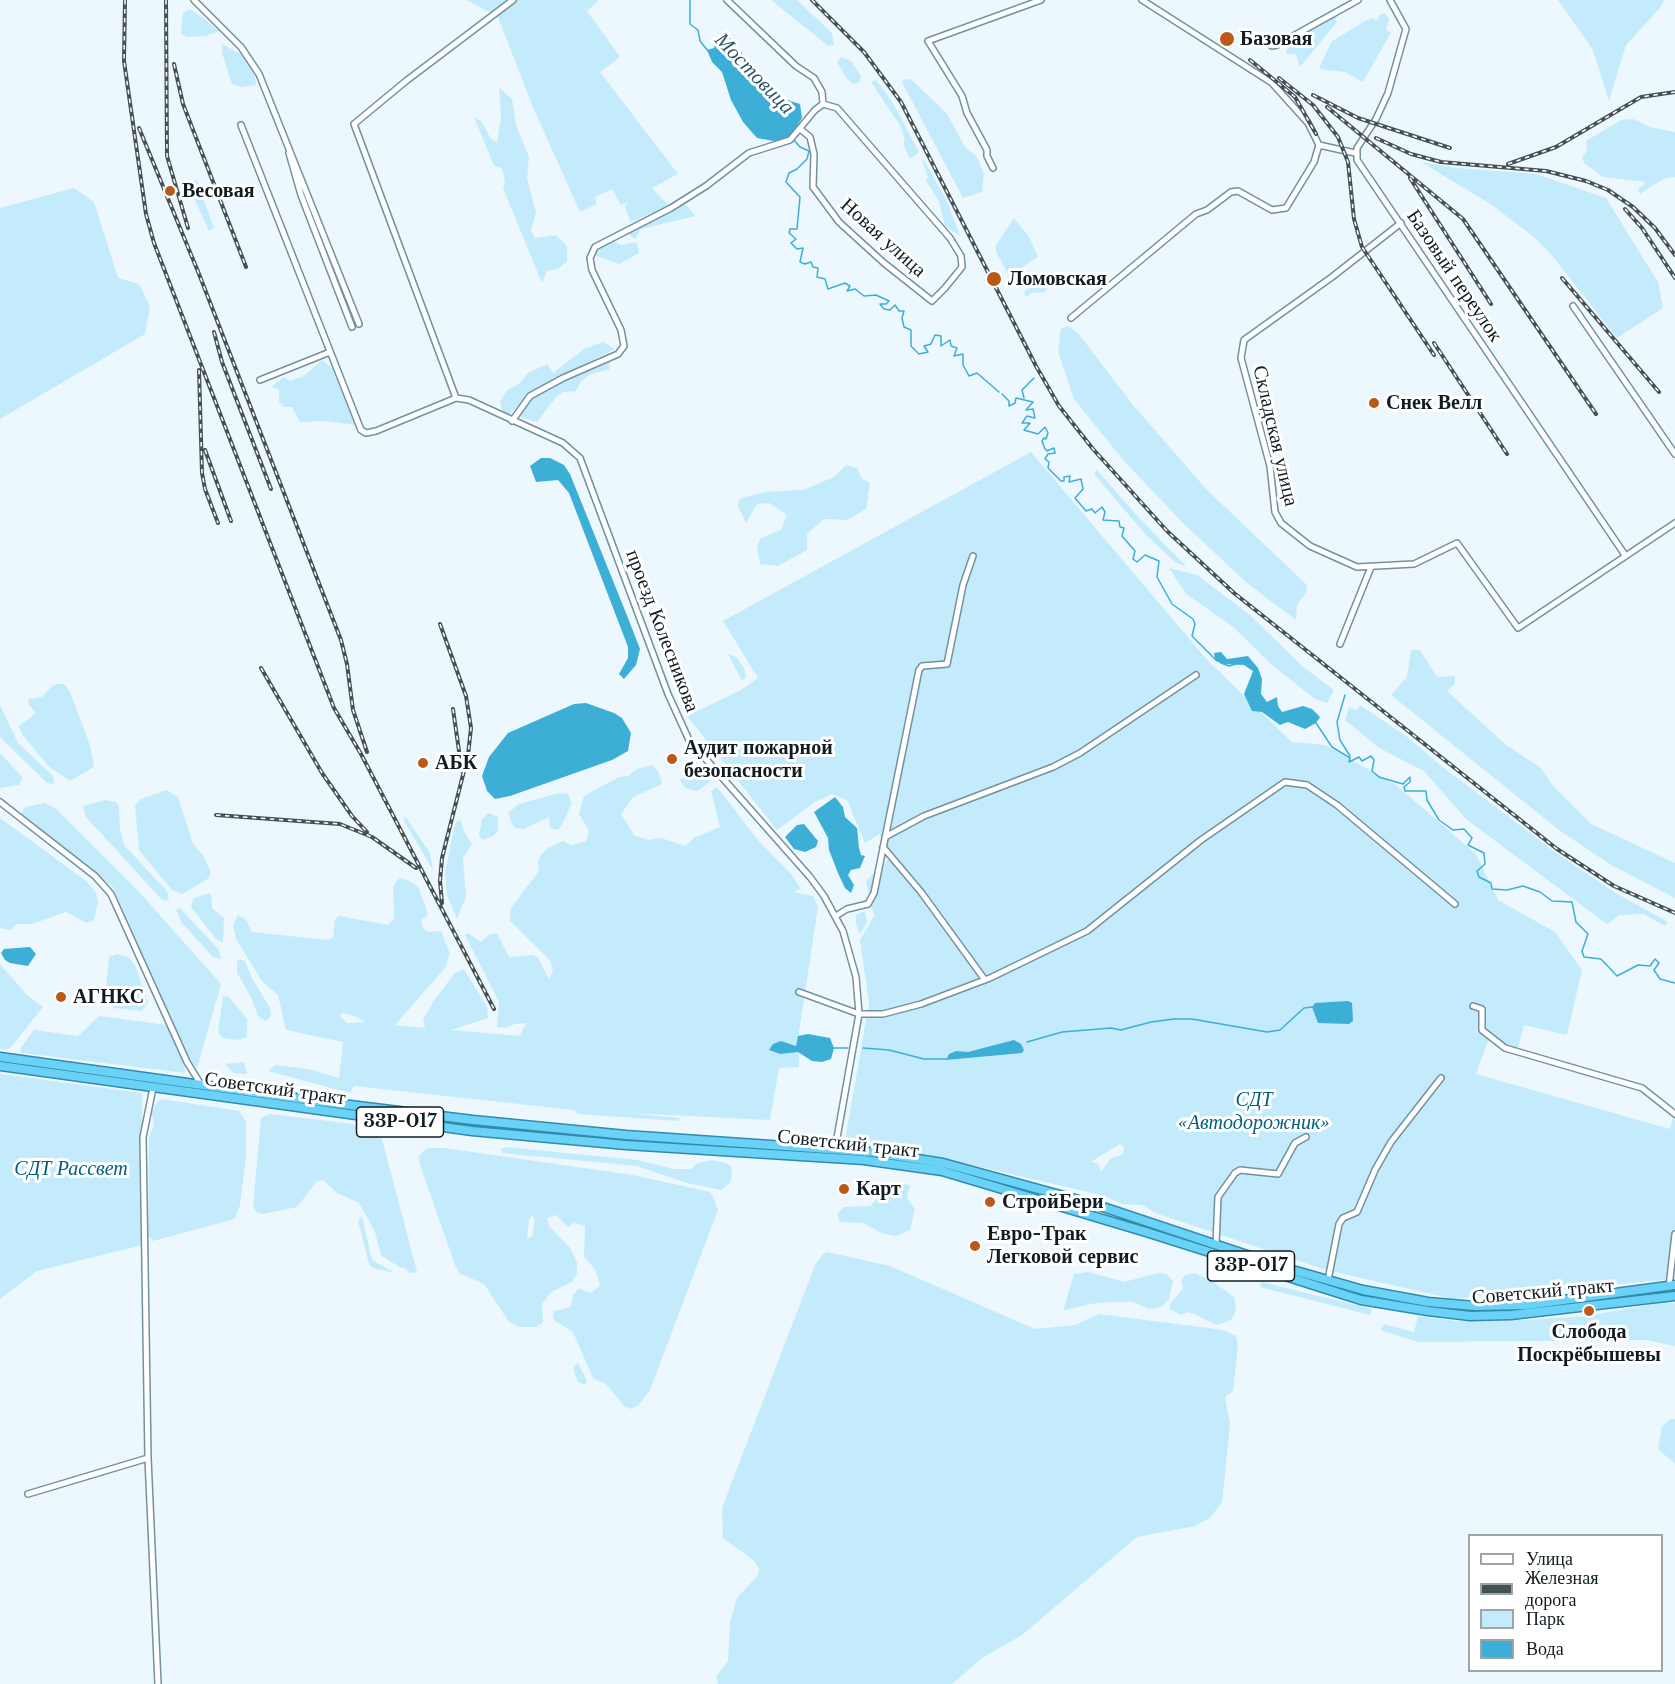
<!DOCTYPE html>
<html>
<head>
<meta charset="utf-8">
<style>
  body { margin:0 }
  #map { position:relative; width:1675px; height:1684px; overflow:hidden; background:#ecf8fe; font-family:"Libre Baskerville",serif }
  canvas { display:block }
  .legend { position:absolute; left:1468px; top:1534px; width:195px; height:138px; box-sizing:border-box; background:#fff; border:2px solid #9fa4a6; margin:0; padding:8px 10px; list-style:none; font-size:18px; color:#101c20 }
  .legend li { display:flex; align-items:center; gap:12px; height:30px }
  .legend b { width:30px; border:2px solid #9fa4a6 }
</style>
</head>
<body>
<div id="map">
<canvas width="1675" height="1684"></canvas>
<ul class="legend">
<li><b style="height:8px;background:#fff"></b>Улица</li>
<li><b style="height:8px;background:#455155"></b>Железная дорога</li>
<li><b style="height:16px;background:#c4ebfb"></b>Парк</li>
<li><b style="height:16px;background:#3dafd7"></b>Вода</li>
</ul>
</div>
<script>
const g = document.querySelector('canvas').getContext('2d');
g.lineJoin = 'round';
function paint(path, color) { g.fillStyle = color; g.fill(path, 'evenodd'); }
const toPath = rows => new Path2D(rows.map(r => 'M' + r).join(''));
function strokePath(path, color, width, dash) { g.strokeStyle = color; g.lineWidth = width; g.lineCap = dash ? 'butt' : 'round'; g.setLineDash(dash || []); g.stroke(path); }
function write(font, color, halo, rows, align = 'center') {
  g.font = font + ' "Libre Baskerville",serif'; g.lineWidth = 6; g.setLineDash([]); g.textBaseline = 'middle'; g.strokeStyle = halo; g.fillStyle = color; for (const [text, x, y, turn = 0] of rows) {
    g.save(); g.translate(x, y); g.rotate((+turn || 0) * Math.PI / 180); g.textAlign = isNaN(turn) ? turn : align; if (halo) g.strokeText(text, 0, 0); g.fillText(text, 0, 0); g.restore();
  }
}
const green = toPath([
  [467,0,599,0,587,11,620,57,600,72,678,174,652,188,669,206,631,222,625,207,628,202,621,205,612,189,595,197,597,204,580,212,532,105,498,17],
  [771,0,797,0,832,33,834,46,827,45],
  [1558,0,1664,0,1659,9,1626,45,1609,101,1593,50],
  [190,9,203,18,219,31,206,36,187,37,181,34,183,13],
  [1385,13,1389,19,1386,31,1391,32,1363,82,1345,72,1319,69,1331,42,1365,21,1373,18,1376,21,1380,15],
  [1335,17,1337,22,1300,67,1296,54,1286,54,1289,40],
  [222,44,246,57,255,76,256,85,241,87,232,84,222,53],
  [841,57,851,61,856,68,861,77,859,83,853,84,847,79,837,62],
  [905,79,912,80,947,114,965,147,977,157,984,174,982,192,963,198,902,82],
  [876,80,893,103,919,152,910,159,903,144,905,140,901,127,871,82],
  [499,88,512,99,516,125,529,157,527,179,536,213,531,230,535,238,556,235,567,246,567,262,557,269,547,271,542,283,503,188,505,182,502,168,494,166,474,117,481,121,491,139,497,143,501,116],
  [1633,119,1650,127,1675,132,1675,177,1663,179,1640,194,1638,189,1646,182,1603,177,1584,163,1582,157,1587,151,1586,141,1621,120],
  [924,160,948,203,960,236,945,226,939,201,926,181,928,177,922,161],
  [1421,162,1457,168,1536,174,1606,198,1658,282,1663,308,1617,338,1550,253,1535,238,1492,205],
  [197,180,214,228,209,231,187,183],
  [74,188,94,202,118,278,139,284,150,306,145,334,0,419,0,208],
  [685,204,696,216,641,229,635,239,627,233],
  [1014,218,1029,237,1038,257,1009,276,996,252,996,245],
  [613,241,621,245,637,242,639,253,619,264,594,255,604,244],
  [1045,276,1051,281,1045,292,1031,293,1026,297,1024,293,1026,290,1042,281],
  [1068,326,1078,333,1133,405,1207,490,1307,585,1306,593,1297,605,1296,620,1248,584,1182,522,1124,461,1074,399,1058,352,1061,329],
  [603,342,615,349,547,383,528,395,509,415,503,412,500,402,507,390,519,384,528,373,547,364,553,373,584,349],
  [322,360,332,368,355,425,326,421,300,422,292,407,284,407,279,402,279,390,271,387,284,377,290,381,304,376],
  [609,361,610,369,591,374,581,381,576,391,563,392,556,397,537,422,516,416,533,398,573,376],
  [1031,452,1208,661,1292,742,1325,745,1396,785,1476,854,1498,900,1555,932,1582,970,1567,1035,1524,1025,1518,1048,1488,1041,1476,1074,1670,1129,1675,1110,1675,1279,1453,1299,1326,1270,1155,1213,1142,1205,1122,1204,1105,1196,942,1158,844,1146,869,1003,860,940,874,916,866,881,889,859,880,834,865,843,847,800,832,794,815,802,777,830,687,716,741,690,758,678,723,621],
  [1120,1144,1124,1147,1123,1154,1110,1159,1101,1172,1099,1164,1091,1162],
  [846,465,857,468,862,479,870,483,866,509,847,520,824,519,807,534,807,550,778,566,760,564,757,545,761,538,781,530,787,515,769,503,757,504,746,523,738,506,739,499,765,492,803,490,834,477],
  [1097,470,1140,519,1187,567,1175,562,1145,534,1094,474],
  [1169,568,1197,575,1250,615,1302,666,1334,690,1327,703,1315,699,1272,665,1232,626,1186,594],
  [1411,650,1420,650,1437,677,1455,676,1455,684,1447,691,1506,745,1541,768,1553,786,1591,824,1675,863,1675,898,1611,865,1559,830,1391,695,1407,677],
  [728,654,736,657,744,668,746,677,742,681],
  [58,684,64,684,70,692,90,745,94,767,70,781,48,766,22,734,19,726,36,713,29,705,28,699,42,697,52,686],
  [0,705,18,743,53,776,54,784,47,783,0,737],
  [1360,705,1406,736,1444,768,1555,852,1614,892,1668,922,1665,926,1643,914,1620,915,1607,924,1467,820,1424,771,1379,748,1345,720,1349,708,1357,710],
  [0,753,23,778,19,785,0,788],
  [652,765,658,771,662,782,660,785,633,797,621,814,634,835,648,840,661,838,685,846,694,838,720,827,711,791,717,787,758,840,791,874,801,889,793,892,813,896,818,907,799,1032,799,1067,779,1068,770,1120,627,1113,680,1118,678,1121,578,1114,574,1110,354,1086,350,1093,268,1071,275,1065,308,1069,339,1078,343,1042,286,1030,278,995,262,981,236,939,233,925,238,915,246,920,252,932,327,940,333,938,335,920,339,916,388,925,394,919,393,888,396,882,400,878,409,881,418,887,426,907,428,915,421,920,423,928,428,932,441,931,450,954,445,968,395,1025,425,1028,423,1020,433,1002,454,974,464,969,487,1007,488,1018,451,1030,520,1036,526,1023,515,1024,505,1028,497,1027,499,1002,465,935,468,933,481,942,490,934,497,933,509,957,533,955,538,958,549,979,553,971,550,960,510,921,511,908,539,871,538,863,541,855,548,848,563,841,571,845,586,841,589,830,579,814,584,796,619,777,628,776,637,769],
  [342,1013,355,1016,366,1022,347,1023,340,1016],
  [696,767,705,771,710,782,697,791,685,788,680,780,688,771],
  [166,790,178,797,193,844,203,855,211,872,209,878,182,894,172,890,139,850,135,806,141,799],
  [559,793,568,794,572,803,561,827,556,830,550,828,549,817,524,829,515,828,511,822,508,813,519,804],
  [105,800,116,802,119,806,120,829,124,845,167,891,169,900,162,900,86,817,83,806],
  [45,803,55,808,141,894,221,984,197,1068,190,1062,113,887,21,813,26,807],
  [488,813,498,817,498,831,493,836,482,840,479,835,482,819],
  [405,816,430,853,433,870,404,821],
  [0,818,85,880,95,891,98,901,94,920,86,923,66,912,32,924,17,924,10,930,0,928],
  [461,820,463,830,472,844,463,858,466,897,457,919,447,895,445,873,454,828,457,821],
  [206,894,211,894,212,908,224,918,223,943,216,939,191,907,193,899],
  [180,908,219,950,221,959,213,957,181,922,176,910],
  [865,911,867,922,860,934,856,925,856,915],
  [117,954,128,957,135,965,148,1002,142,1011,114,1008,105,999,109,957],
  [240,959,245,961,252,978,270,1008,271,1016,266,1021,258,1016,251,997,237,973,237,961],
  [0,964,26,994,43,1007,11,1047,5,1050,0,1049],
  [223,996,229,997,247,1019,247,1037,239,1040,222,1038,218,1032],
  [99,1016,167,1025,184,1060,185,1073,22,1053,20,1049,34,1030,78,1036],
  [244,1062,247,1074,233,1073,225,1064],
  [0,1074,142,1093,142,1245,37,1271,0,1299],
  [162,1099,239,1111,246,1122,246,1157,240,1205,235,1219,153,1241,148,1235,149,1136,154,1126,152,1112,156,1103],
  [271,1114,353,1124,382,1139,417,1272,410,1273,405,1268,399,1267,381,1255,375,1232,359,1203,337,1193,323,1180,317,1181,297,1207,263,1214,257,1213,253,1206,261,1118],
  [505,1147,637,1160,674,1169,691,1169,698,1163,712,1160,726,1163,731,1167,732,1175,730,1183,721,1190,687,1183,637,1166,502,1153,501,1149],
  [427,1148,444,1148,633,1175,710,1192,713,1197,718,1210,650,1390,639,1405,630,1409,624,1406,607,1385,593,1378,573,1332,555,1321,553,1317,554,1311,571,1307,573,1295,579,1288,591,1293,600,1286,596,1271,584,1256,585,1226,574,1223,568,1227,556,1215,547,1218,549,1226,571,1249,577,1263,577,1274,572,1282,551,1292,542,1304,543,1322,536,1327,519,1327,509,1322,484,1284,459,1273,455,1265,420,1165,419,1156],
  [532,1216,535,1220,532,1236,527,1239,529,1219],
  [897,1183,910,1185,907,1198,915,1209,910,1230,896,1236,884,1234,863,1223,840,1222,837,1214,844,1207,870,1206,892,1184],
  [362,1216,372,1260,395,1273,373,1268,369,1264,358,1221],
  [828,1252,890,1266,1035,1329,1075,1325,1099,1314,1223,1330,1236,1336,1238,1345,1233,1391,1225,1397,1230,1424,1222,1502,1210,1518,1195,1526,1137,1537,1022,1635,982,1658,952,1684,718,1684,716,1676,728,1661,730,1622,737,1598,758,1575,759,1569,753,1560,723,1538,722,1508,815,1265,823,1254],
  [1089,1272,1124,1282,1158,1273,1167,1274,1173,1281,1169,1299,1162,1307,1149,1309,1133,1302,1113,1302,1089,1304,1063,1311,1074,1274],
  [1195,1273,1212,1281,1234,1297,1236,1311,1231,1320,1217,1325,1194,1314,1187,1312,1181,1315,1170,1309,1170,1304,1183,1289,1181,1281,1185,1275],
  [1262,1282,1372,1309,1370,1315,1260,1287],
  [1666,1302,1675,1304,1675,1346,1646,1340,1418,1342,1380,1330,1384,1324,1414,1332,1418,1316,1456,1321,1526,1320,1586,1316],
  [578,1363,587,1381,585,1385,578,1382,574,1372,574,1366],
  [1670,1419,1675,1419,1675,1464,1658,1449,1662,1427]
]);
const water = toPath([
  [726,33,773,92,790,101,800,104,802,118,791,135,779,142,757,138,743,122,731,100,722,72,712,62,707,50,714,48,717,37],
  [541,458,550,458,564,465,570,474,628,618,640,649,636,665,624,679,619,674,628,658,628,647,569,493,558,480,536,482,530,466],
  [1221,652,1227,659,1248,656,1258,668,1262,679,1261,694,1267,702,1277,697,1278,706,1282,712,1303,706,1312,709,1320,717,1316,723,1305,729,1288,722,1280,725,1262,712,1252,711,1244,694,1253,671,1244,665,1222,664,1215,660,1214,653],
  [586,703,614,713,622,718,631,733,628,751,612,760,510,796,495,799,487,791,482,776,489,757,508,733,574,704],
  [835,797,843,807,845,817,857,828,859,848,861,855,865,856,860,868,851,870,848,875,854,885,851,893,845,888,838,873,829,850,828,838,814,812],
  [804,824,818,841,816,847,805,852,794,849,785,837,797,825],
  [30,947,36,954,28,966,10,963,5,960,1,953,4,949],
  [1348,1001,1352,1003,1353,1021,1349,1024,1318,1023,1312,1007,1315,1003],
  [808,1034,830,1038,834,1048,831,1059,822,1062,812,1061,798,1052,780,1054,769,1050,773,1044,781,1041,796,1046,798,1036],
  [1014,1040,1021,1044,1024,1050,1022,1053,946,1060,949,1054,956,1051,968,1052]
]);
const stream = toPath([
  [690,0,690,24,698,30,700,41,708,51],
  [794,140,800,147,809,151,807,159,797,169,789,173,786,182,800,197,797,229,790,229,789,233,796,239,791,243,797,249,803,248,800,262,805,264,811,262,813,267,818,268,817,277,825,279,828,289,845,283,850,286,847,291,855,289,864,296,876,295,889,301,886,304,880,304,884,309,890,310,895,305,899,311,904,311,902,318,904,327,911,330,911,346,919,354,928,352,924,346,931,344,935,335,941,336,941,346,950,340,951,346,957,348,954,356,963,354,963,365,969,376,977,373,999,392],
  [1002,394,1009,401,1009,406,1015,403,1016,398,1033,402,1026,410,1033,409,1035,418,1027,416,1022,423,1030,423,1024,430,1038,434,1045,427,1048,433,1046,439,1044,438,1042,441,1045,449,1047,451,1054,448,1055,453,1048,454,1045,459,1049,462,1048,468,1061,481,1064,481,1064,477,1070,476,1069,482,1081,479,1083,489,1075,498,1086,511,1092,509,1095,513,1102,507,1105,512,1103,520,1119,521,1120,527,1124,528,1122,536,1135,551,1133,559,1137,562,1145,555,1159,561,1157,577,1172,604,1193,619,1195,624,1192,636,1217,661],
  [1024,398,1022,390,1034,378],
  [1221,663,1229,666,1239,663],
  [1345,695,1337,722,1340,740,1350,756],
  [1316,723,1332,747,1350,758,1349,762,1359,757,1362,761,1371,756,1374,760,1372,771,1379,777,1403,784,1410,777,1410,782,1404,787,1405,791,1426,791,1427,800,1439,820,1453,830,1464,829,1472,838,1468,845,1484,853,1485,864,1477,871,1479,877,1491,883,1492,889,1507,890,1523,886,1540,892,1552,901,1572,902,1576,922,1588,934,1582,951,1584,957,1601,959,1617,976,1638,965,1650,966,1655,959,1659,963,1654,970,1660,979,1675,983],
  [1027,1042,1062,1032,1111,1028,1121,1030,1151,1022,1174,1019,1192,1019,1267,1032,1280,1030,1304,1008,1312,1007],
  [834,1048,848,1048],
  [863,1048,889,1050,924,1059,947,1059]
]);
const minor = toPath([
  [194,0,241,47,259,74,359,324],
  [727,0,796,66,814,78,822,92,823,104],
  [1142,0,1272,83,1308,123,1319,145,1355,153],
  [1390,0,1406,29,1388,93,1376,119,1357,148,1357,160,1625,555],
  [1259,37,1272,46,1277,45,1358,0],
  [241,125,361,430,366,433,376,431,456,398,469,400,563,443,580,458,668,694,689,740,810,877,824,896,843,931,856,977,859,1014,835,1149],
  [289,153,301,195,352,327],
  [993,168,987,156,987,150,967,113,962,96,928,41,1041,0],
  [1401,223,1332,277,1244,340,1241,358,1270,466,1275,512,1281,523,1310,546,1357,567,1414,564,1457,543,1518,628,1675,523],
  [1573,306,1675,454],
  [1071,318,1196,214,1207,210,1231,192,1238,191,1272,210,1286,208,1314,162,1319,145],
  [260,380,330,352],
  [456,398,354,124,406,81,513,0],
  [512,421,530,396,563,378,618,354,624,346,621,330,592,270,590,258,595,247,671,208,706,186,749,153,790,140,815,110,823,104,837,108,950,238,961,256,962,267,945,288,932,301,884,263,839,222,813,187,814,154,810,137,800,129],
  [1340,644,1371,567],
  [0,802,95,876,111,894,187,1062,200,1083],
  [885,837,924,816,1053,767,1080,753,1196,675],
  [883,847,921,892,985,980],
  [836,916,847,909,868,904,874,893,919,670,922,666,947,664,963,585,973,556],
  [799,992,859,1014,883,1014,921,1004,990,978,1087,931,1201,840,1285,782,1307,785,1337,805,1455,904],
  [1473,1006,1482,1009,1482,1030,1505,1048,1642,1088,1675,1114],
  [153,1088,143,1137,148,1458,158,1684],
  [1216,1244,1218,1197,1235,1173,1240,1170,1278,1174,1295,1143,1306,1137],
  [1328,1280,1339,1224,1343,1218,1357,1212,1375,1170,1391,1142,1441,1078],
  [1669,1287,1675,1234],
  [28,1494,148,1458]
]);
const trunk = toPath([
  [0,1057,317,1101,473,1120,626,1135,872,1152,943,1163,1097,1205,1289,1269,1363,1290,1428,1302,1475,1306,1526,1305,1675,1285],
  [0,1066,472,1131,626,1145,864,1160,942,1171,1146,1232,1361,1300,1428,1311,1470,1316,1511,1315,1675,1296]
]);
const rail = toPath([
  [125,0,124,61,146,214,154,243,334,708,361,754,494,1009],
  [166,0,167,156,188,228],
  [812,0,864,52,901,102,1036,366,1059,406,1093,449,1167,531,1234,593,1557,849,1614,886,1675,913],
  [1250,60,1295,97,1316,134],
  [174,64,183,104,246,267],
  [1279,78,1313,105,1338,137,1348,162,1354,219,1362,247,1434,355],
  [1313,95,1358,118,1450,148],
  [1327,107,1463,219,1596,414],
  [139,128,199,274,341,640,347,664,353,710,367,752],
  [1376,138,1411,154,1441,162,1546,171,1586,181,1608,190,1633,207,1655,228,1675,255],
  [1508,164,1556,147,1641,97,1675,92],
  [1410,178,1491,304],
  [1625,209,1642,228,1675,278],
  [1562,278,1659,392],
  [214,332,222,362,271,489],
  [1434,343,1507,454],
  [199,370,202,473,205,489,218,523],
  [205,450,231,521],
  [440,624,466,696,471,728,468,755,442,858,440,881,442,903],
  [261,668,322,773,352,816,367,832],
  [453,709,461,765],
  [216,815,340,824,372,837,416,868]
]);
const markers = [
  [1227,39,8,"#ba5918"],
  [170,191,6,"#ba5918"],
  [994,279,8,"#ba5918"],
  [1374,403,6,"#ba5918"],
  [672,759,6,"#ba5918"],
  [423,763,6,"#ba5918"],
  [61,997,6,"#ba5918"],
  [844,1189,6,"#ba5918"],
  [990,1202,6,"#ba5918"],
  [975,1246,6,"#ba5918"],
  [1589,1311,6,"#ba5918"]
];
const shields = [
  [400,1122,87],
  [1251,1266,87]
];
const shieldNames = [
  ["33Р-017",400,1122],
  ["33Р-017",1251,1266]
];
const poiNames = [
  ["Базовая",1240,39],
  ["Весовая",182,191],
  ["Ломовская",1008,279],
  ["Снек Велл",1386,403],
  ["Аудит пожарной",684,748],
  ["безопасности",684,771],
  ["АБК",435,763],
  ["АГНКС",73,997],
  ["Карт",856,1189],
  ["СтройБери",1002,1202],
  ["Евро-Трак",987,1234],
  ["Легковой сервис",987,1257],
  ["Слобода",1589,1332,"center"],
  ["Поскрёбышевы",1589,1355,"center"]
];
const streetNames = [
  ["Новая улица",883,238,42],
  ["Базовый переулок",1454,276,56],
  ["Складская улица",1275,436,77],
  ["проезд Колесникова",662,631,69],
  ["Советский тракт",275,1089,8],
  ["Советский тракт",848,1144,6],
  ["Советский тракт",1543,1292,-5]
];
const parkNames = [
  ["СДТ",1254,1100],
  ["«Автодорожник»",1254,1123],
  ["СДТ Рассвет",71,1169]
];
const waterNames = [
  ["Мостовица",754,74,46]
];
paint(green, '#c4ebfb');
paint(water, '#3dafd7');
strokePath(stream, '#3dafd7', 1.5);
strokePath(minor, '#74919d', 8);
strokePath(trunk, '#328baa', 11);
strokePath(minor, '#fff', 5);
strokePath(trunk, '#6ad2f7', 8);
strokePath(rail, '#455155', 4);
strokePath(rail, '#fff', 1.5, [4.5]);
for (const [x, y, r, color] of markers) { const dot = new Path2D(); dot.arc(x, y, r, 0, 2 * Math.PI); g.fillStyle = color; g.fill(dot); strokePath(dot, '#fff', 2); }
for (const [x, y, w] of shields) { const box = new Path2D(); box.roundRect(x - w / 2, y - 15, w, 30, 4.5); g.fillStyle = '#fff'; g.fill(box); strokePath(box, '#101c20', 1.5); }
write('bold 18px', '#101c20', null, shieldNames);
write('bold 20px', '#101c20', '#fff', poiNames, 'left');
write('20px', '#101c20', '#fff', streetNames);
write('italic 20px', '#01617c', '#fff', parkNames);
write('italic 21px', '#2b596a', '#fff', waterNames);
</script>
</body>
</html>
